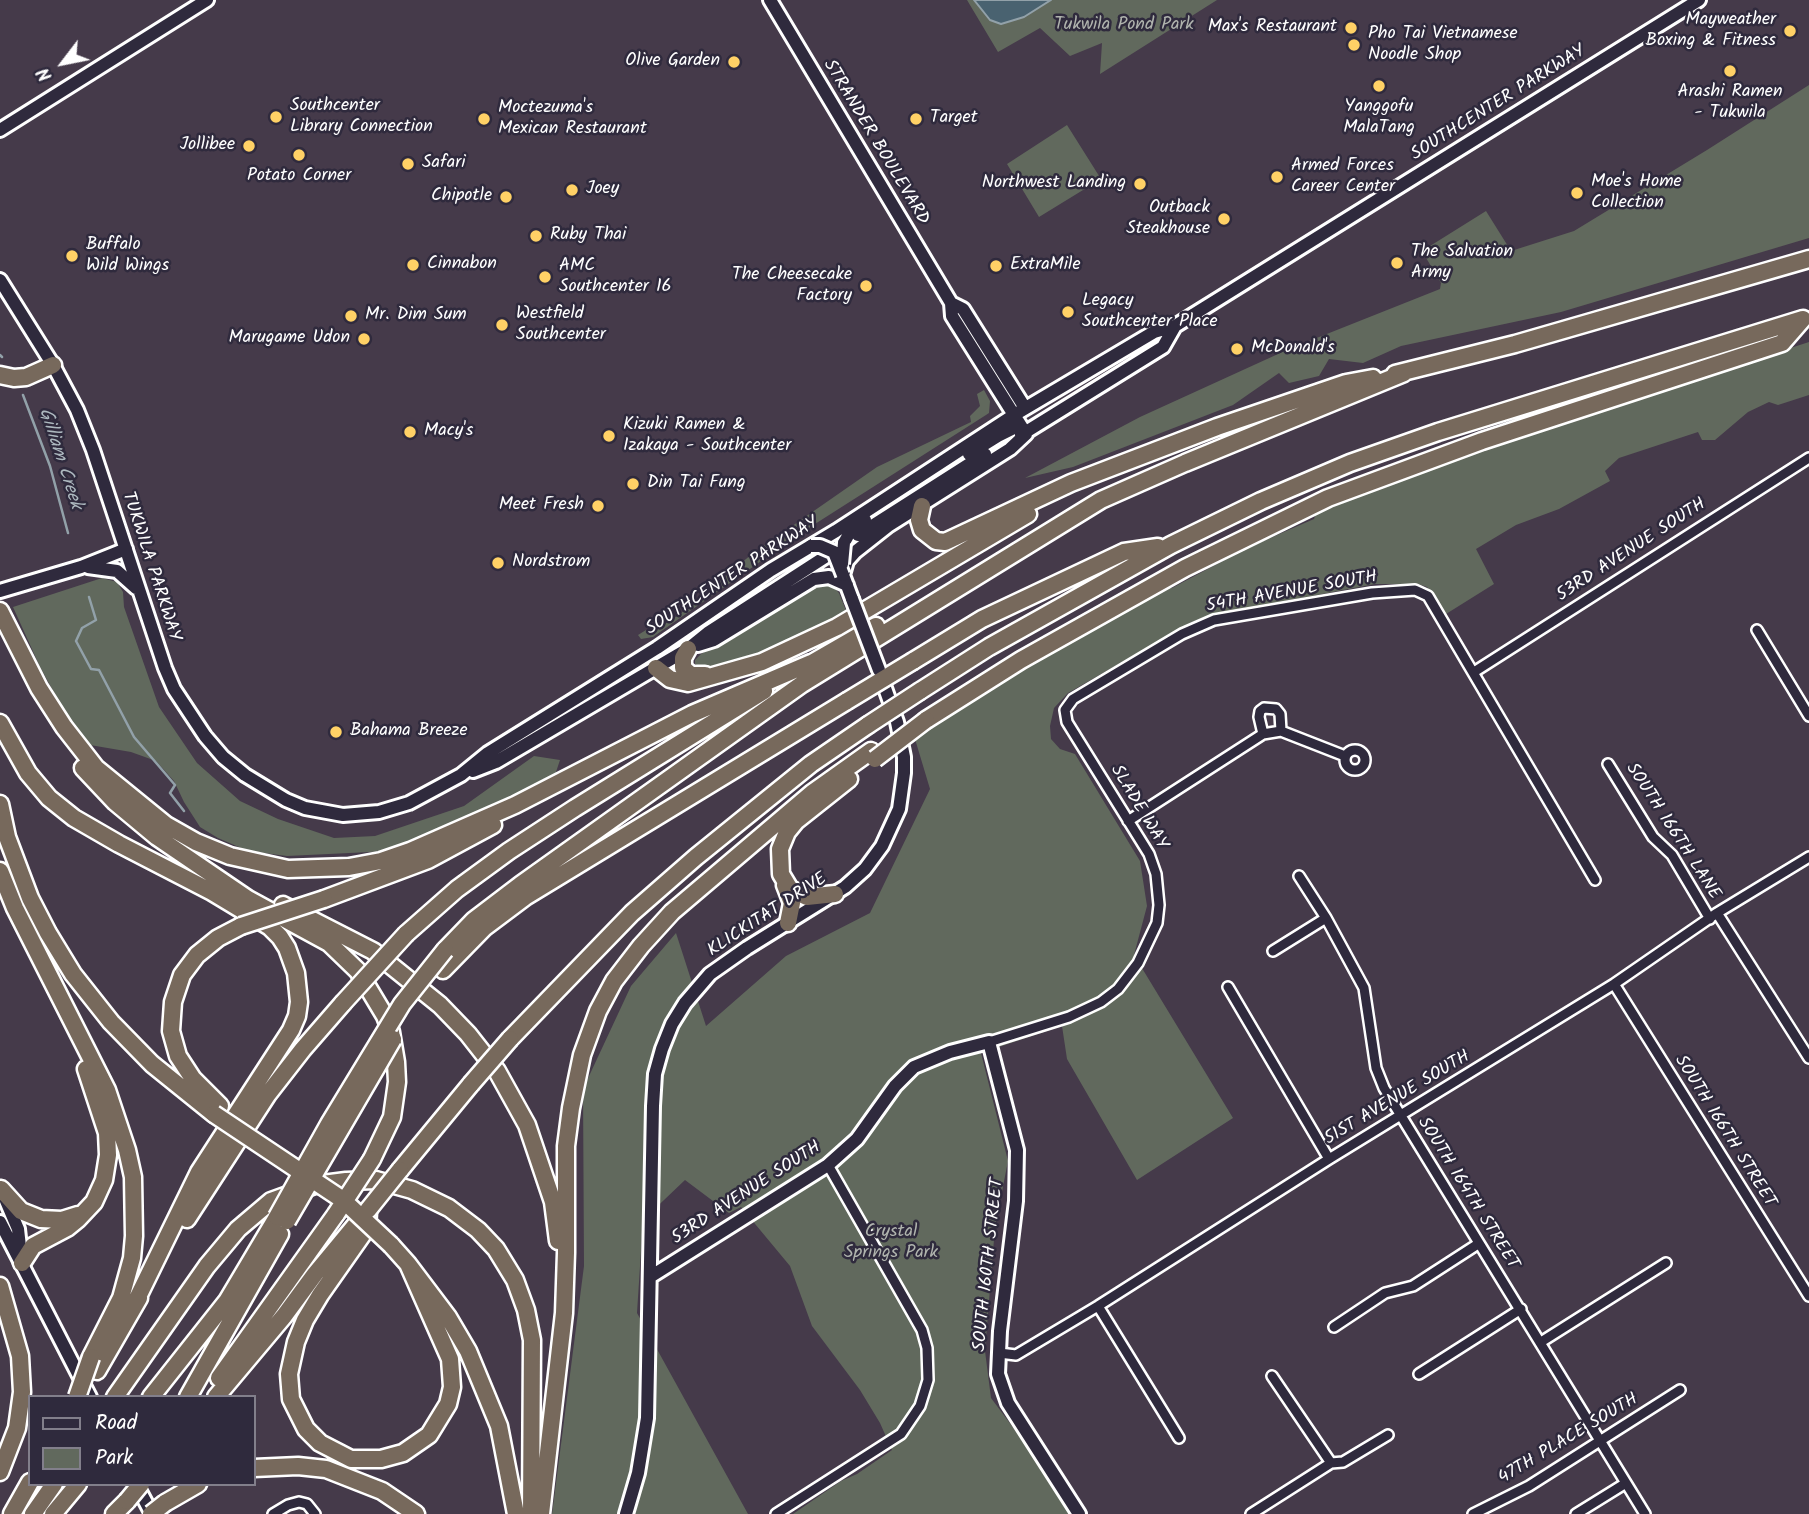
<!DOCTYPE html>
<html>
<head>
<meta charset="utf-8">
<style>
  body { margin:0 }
  #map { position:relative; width:1809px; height:1514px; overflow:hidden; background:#453a4a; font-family:Kalam,sans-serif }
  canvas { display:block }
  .legend { position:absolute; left:28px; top:1395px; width:228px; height:91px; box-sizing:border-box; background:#2f2a3d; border:2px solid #827f8b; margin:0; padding:9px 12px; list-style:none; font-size:21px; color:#fff }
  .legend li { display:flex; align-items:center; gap:14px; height:35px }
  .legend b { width:35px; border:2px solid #827f8b }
  .north { position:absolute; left:28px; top:28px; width:70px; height:70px; -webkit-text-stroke:5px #2f2a3d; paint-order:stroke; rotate:238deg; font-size:19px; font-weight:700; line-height:28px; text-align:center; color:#fff }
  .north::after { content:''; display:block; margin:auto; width:24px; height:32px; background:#fff; clip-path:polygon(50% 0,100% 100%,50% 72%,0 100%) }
</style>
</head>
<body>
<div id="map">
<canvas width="1809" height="1514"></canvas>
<ul class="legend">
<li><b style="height:9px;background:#2f2a3d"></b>Road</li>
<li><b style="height:19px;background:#61695d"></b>Park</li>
</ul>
<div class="north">N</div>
</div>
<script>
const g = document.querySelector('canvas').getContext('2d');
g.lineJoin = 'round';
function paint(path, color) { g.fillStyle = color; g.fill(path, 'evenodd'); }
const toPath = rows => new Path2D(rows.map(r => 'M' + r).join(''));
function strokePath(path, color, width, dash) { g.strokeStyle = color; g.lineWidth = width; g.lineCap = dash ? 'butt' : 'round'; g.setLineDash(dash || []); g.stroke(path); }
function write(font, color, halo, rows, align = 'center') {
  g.font = font + ' Kalam,sans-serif'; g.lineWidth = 5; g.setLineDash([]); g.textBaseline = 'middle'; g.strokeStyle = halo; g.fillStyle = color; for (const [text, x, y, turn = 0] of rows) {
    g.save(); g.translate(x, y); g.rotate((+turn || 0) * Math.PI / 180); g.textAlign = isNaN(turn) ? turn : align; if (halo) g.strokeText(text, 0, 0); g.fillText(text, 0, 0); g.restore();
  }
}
const green = toPath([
  [967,0,1217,0,1100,74,1102,43,1070,56,1040,28,998,52],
  [1809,85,1809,238,1561,312,1401,346,1363,363,1329,359,1319,376,1289,383,1279,373,1233,405,1073,467,1025,478,1140,417,1289,349,1440,289,1441,283,1422,251,1486,211,1511,251,1574,231,1707,150],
  [1067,125,1101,179,1039,217,1007,164],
  [1809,342,1809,395,1778,405,1769,402,1748,412,1715,440,1702,440,1698,432,1619,458,1605,471,1610,481,1559,509,1516,525,1476,549,1494,584,1446,614,1427,587,1418,584,1375,584,1207,616,1190,623,1068,693,1054,708,1050,726,1051,739,1060,749,1075,754,1140,861,1147,906,1134,955,1233,1118,1137,1180,1067,1059,1062,1026,981,1053,1008,1161,995,1227,985,1351,991,1398,1027,1446,1070,1514,793,1514,841,1481,857,1474,892,1450,880,1423,860,1390,812,1326,790,1266,741,1207,729,1213,685,1180,643,1220,637,1313,748,1514,552,1514,584,1266,583,1089,631,986,676,933,706,1026,786,956,870,913,930,789,915,739,992,687,1080,634,1167,587,1172,588,1249,547,1314,519,1316,513,1438,463],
  [984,390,990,401,989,413,986,415,804,531,653,637,641,639,638,635,646,630,650,634,680,614,752,554,877,467,971,422,970,416,980,406,977,394],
  [102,578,117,582,123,592,124,607,159,707,197,763,240,801,278,819,334,838,375,836,464,806,534,756,560,760,555,775,536,784,516,798,391,851,287,856,248,851,218,838,200,827,184,802,174,781,156,761,131,752,90,745,69,720,40,667,13,607],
  [821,582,831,584,839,593,847,613,782,645,749,657,704,668,695,664,695,660,701,654,813,585]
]);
const water = toPath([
  [974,0,1051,0,1024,17,1001,24,990,20,974,0]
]);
const stream = toPath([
  [0,355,2,357],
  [23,395,50,466,68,533],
  [89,597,96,620,82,628,76,641,91,669,99,670,134,737,175,785,170,793,184,811]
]);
const street = toPath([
  [1757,630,1809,716],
  [1474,672,1809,458],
  [1263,734,1259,717,1260,711,1264,708,1276,709,1280,714,1281,731],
  '1345 760a10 10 0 1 1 20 0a10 10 0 1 1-20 0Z',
  [1608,764,1653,837,1672,855,1710,919],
  [1128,821,1263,734,1281,731,1345,756],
  [1299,876,1326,918,1364,988,1376,1068,1384,1088,1645,1514],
  [1717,913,1809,1058],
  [1273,951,1326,918],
  [1614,984,1809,1296],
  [1228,987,1329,1159],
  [989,1042,1069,1017,1101,1002,1118,989,1138,963,1157,923,1159,905,1156,874,1149,854,1067,722,1065,710,1073,699,1182,634,1214,620,1372,593,1415,590,1428,596,1595,880],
  [1098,1306,1179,1438],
  [1334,1327,1385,1293,1413,1286,1478,1244],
  [1541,1342,1666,1263],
  [999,1353,1016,1355,1098,1306,1329,1159,1614,984,1717,913,1809,857],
  [1419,1374,1521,1309],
  [1272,1376,1331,1463],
  [273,1514,288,1505,299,1502,307,1504,315,1514],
  [776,1514,901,1434,920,1406,928,1380,927,1348,922,1330,828,1165],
  [1251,1514,1331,1463,1343,1462,1388,1435],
  [1473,1514,1529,1486,1680,1390],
  [1576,1514,1626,1483]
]);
const secondary = toPath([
  [770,0,951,303,952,316,1026,434],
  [0,130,207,0],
  [0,280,53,365,77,410,93,450,165,668,174,689,205,736,223,757,245,775,286,800,305,808,343,815,379,812,409,803,461,775,488,753,657,648,771,570,836,531,1014,415,1154,332,1175,326,1699,0],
  [951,303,963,309,1025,408],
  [1021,435,1163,347,1175,326],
  [969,454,998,436,1020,425],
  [858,535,985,454],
  [844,543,850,532,865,520],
  [88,567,117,571,136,588],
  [0,591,81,567,126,549],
  [852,599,843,575,847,561,855,552,888,526,1010,449,1026,434],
  [698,645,714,640,814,579,829,577,847,585],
  [473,771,496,762,688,649,709,632,825,557],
  [4,1196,18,1229,21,1256],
  [0,1222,90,1397],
  [650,1277,828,1165,857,1139,895,1086,914,1067,950,1052,989,1042,1017,1150,1016,1201,1000,1331,998,1374,1008,1403,1079,1514],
  [136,1484,152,1514],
  [626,1514,638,1473,647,1418,653,1106,655,1074,662,1049,672,1024,685,1003,710,974,747,948,845,887,865,869,882,846,899,809,904,773,904,757,897,722,880,674]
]);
const highway = toPath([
  [1395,374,1515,344,1809,259],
  [0,375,14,378,26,377,53,365],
  [922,506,919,520,922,530,936,541,945,542,1071,483,1217,427,1346,383,1373,378],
  [0,611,39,688,64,727,96,768,166,825,196,842,230,856,288,869,349,867,381,861,410,851,515,805,692,714,811,663],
  [688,649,683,658,683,668,691,675,705,675],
  [913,661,982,619,1124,552,1158,547],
  [805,667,876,626],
  [656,668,670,679,688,683,762,662,837,627,1028,514],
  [920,691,989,647,1171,545,1261,501,1350,463,1438,432,1803,319],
  [926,720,1021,660,1185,568,1328,498,1482,441,1782,343,1802,320],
  [0,723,28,773,49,798,74,818,119,844,212,892,270,927,280,937,287,948,296,973,299,1002,297,1016,291,1030,199,1172,133,1307],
  [83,768,115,802,157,837,248,899,329,943,358,971,385,1016,391,1032,396,1062,397,1082,392,1117,372,1159],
  [0,804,7,837,30,898,48,933,73,974,111,1022,152,1064,214,1114],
  [0,871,15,908,107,1090,127,1150,133,1177,134,1236,132,1258,121,1298,91,1357],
  [785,885,792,903,788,923],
  [835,894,807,897,790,889,781,874,780,849,787,832,796,821,849,779],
  [324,899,428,860,493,825],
  [283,905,373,951,440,1005,468,1034,497,1071,527,1125,553,1202,558,1241],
  [406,934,457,889,509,851,575,808,764,691],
  [445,950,474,920,520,885,802,684,1101,500,1185,463,1404,373],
  [443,970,485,927,525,897,847,701],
  [510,1039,632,913,696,857,811,764,868,725],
  [220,1106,193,1079,178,1056,171,1031,173,1002,182,975,197,955,218,938,241,926],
  [400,1170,471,1084],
  [1,1189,21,1211,41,1219,62,1220,78,1215],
  [368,1212,367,1228,320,1295,305,1320,296,1342,289,1374,291,1399,306,1429,320,1443,351,1459,381,1459,403,1453,429,1435,448,1404,452,1387,450,1359,408,1264],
  [187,1219,268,1094,303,1049,343,1003],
  [391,1245,408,1264,448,1317,468,1351,499,1426,516,1514],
  [22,1263,33,1246,67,1228,78,1219,94,1202,104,1180,108,1155,107,1133,86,1069],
  [0,1286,20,1356,22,1392,17,1428,0,1472],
  [97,1371,139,1298],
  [219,1378,336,1214],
  [115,1397,207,1266,238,1229,271,1201,315,1185,346,1181,376,1180,412,1190,449,1208,478,1230,496,1249,515,1280,526,1310,532,1340,531,1514],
  [151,1397,227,1301,277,1217],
  [188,1397,280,1234],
  [216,1397,284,1316,315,1274,368,1210],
  [254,1468,298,1466,326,1469,382,1491,416,1514],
  [165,1503,198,1484],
  [12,1514,30,1482],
  [33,1514,54,1484],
  [53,1514,78,1484],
  [114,1514,127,1501],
  [541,1514,564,1313,566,1253,566,1146,571,1108,582,1055,598,1011,614,981,641,946,672,912,812,793,871,751]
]);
const secondaryBridge = toPath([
  [811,546,820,546,834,552,843,575],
  [842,564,844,543],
  [852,599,879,670]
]);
const highwayBridge = toPath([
  [847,701,913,661],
  [868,725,920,691],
  [875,759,926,720],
  [241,926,324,899],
  [343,1003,406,934],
  [471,1084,510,1039],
  [214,1114,343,1200,391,1245],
  [368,1210,400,1170],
  [336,1214,372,1159],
  [277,1217,329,1124,402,1004,445,950],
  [287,1221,393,1039],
  [77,1397,91,1357],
  [127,1501,141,1484],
  [151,1514,165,1503]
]);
const markers = [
  [1351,28,7,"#ffd166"],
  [1790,31,7,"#ffd166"],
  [1354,45,7,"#ffd166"],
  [734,62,7,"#ffd166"],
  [1730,71,7,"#ffd166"],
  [1379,86,7,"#ffd166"],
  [276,117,7,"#ffd166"],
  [484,119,7,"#ffd166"],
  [916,119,7,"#ffd166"],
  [249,146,7,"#ffd166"],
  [299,155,7,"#ffd166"],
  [408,164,7,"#ffd166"],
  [1277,177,7,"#ffd166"],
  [1140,184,7,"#ffd166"],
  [572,190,7,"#ffd166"],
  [1577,193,7,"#ffd166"],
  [506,197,7,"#ffd166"],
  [1224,219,7,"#ffd166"],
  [536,236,7,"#ffd166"],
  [72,256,7,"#ffd166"],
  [1397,263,7,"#ffd166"],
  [413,265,7,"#ffd166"],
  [996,266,7,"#ffd166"],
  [545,277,7,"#ffd166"],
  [866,286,7,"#ffd166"],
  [1068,312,7,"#ffd166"],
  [351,316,7,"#ffd166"],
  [502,325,7,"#ffd166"],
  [364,339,7,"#ffd166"],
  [1237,349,7,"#ffd166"],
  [410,432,7,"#ffd166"],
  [609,436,7,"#ffd166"],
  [633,484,7,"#ffd166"],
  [598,506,7,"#ffd166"],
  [498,563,7,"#ffd166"],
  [336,732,7,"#ffd166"]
];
const poiNames = [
  ["Mayweather",1776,21,"right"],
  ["Boxing & Fitness",1776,42,"right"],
  ["Max's Restaurant",1337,28,"right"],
  ["Pho Tai Vietnamese",1368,35],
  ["Noodle Shop",1368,56],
  ["Olive Garden",720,62,"right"],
  ["Arashi Ramen",1730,93,"center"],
  ["- Tukwila",1730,114,"center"],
  ["Southcenter",290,107],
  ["Library Connection",290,128],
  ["Yanggofu",1379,108,"center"],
  ["MalaTang",1379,129,"center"],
  ["Moctezuma's",498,109],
  ["Mexican Restaurant",498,130],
  ["Target",930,119],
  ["Jollibee",235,146,"right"],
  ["Safari",422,164],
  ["Armed Forces",1291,167],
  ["Career Center",1291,188],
  ["Potato Corner",299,177,"center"],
  ["Moe's Home",1591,183],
  ["Collection",1591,204],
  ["Northwest Landing",1126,184,"right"],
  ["Joey",586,190],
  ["Chipotle",492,197,"right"],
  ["Outback",1210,209,"right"],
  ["Steakhouse",1210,230,"right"],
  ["Ruby Thai",550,236],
  ["Buffalo",86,246],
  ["Wild Wings",86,267],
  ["The Salvation",1411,253],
  ["Army",1411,274],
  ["Cinnabon",427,265],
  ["ExtraMile",1010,266],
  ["AMC",559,267],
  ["Southcenter 16",559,288],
  ["The Cheesecake",852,276,"right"],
  ["Factory",852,297,"right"],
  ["Legacy",1082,302],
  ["Southcenter Place",1082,323],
  ["Westfield",516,315],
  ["Southcenter",516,336],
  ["Mr. Dim Sum",365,316],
  ["Marugame Udon",350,339,"right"],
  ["McDonald's",1251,349],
  ["Kizuki Ramen &",623,426],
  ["Izakaya - Southcenter",623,447],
  ["Macy's",424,432],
  ["Din Tai Fung",647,484],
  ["Meet Fresh",584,506,"right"],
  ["Nordstrom",512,563],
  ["Bahama Breeze",350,732]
];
const parkNames = [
  ["Tukwila Pond Park",1124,26],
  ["Crystal",891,1233],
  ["Springs Park",891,1254]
];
const streetNames = [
  ["SOUTHCENTER PARKWAY",1499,104,-32],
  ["STRANDER BOULEVARD",875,143,59],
  ["53RD AVENUE SOUTH",1632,551,-33],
  ["TUKWILA PARKWAY",150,567,72],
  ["SOUTHCENTER PARKWAY",733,577,-33],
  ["54TH AVENUE SOUTH",1292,593,-10],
  ["SLADE WAY",1138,808,59],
  ["SOUTH 166TH LANE",1672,832,57],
  ["KLICKITAT DRIVE",768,916,-33],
  ["51ST AVENUE SOUTH",1398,1099,-31],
  ["SOUTH 166TH STREET",1724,1132,58],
  ["53RD AVENUE SOUTH",747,1194,-33],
  ["SOUTH 164TH STREET",1467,1194,58],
  ["SOUTH 160TH STREET",990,1265,-84],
  ["47TH PLACE SOUTH",1569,1440,-31]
];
const waterNames = [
  ["Gilliam Creek",59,459,72]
];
paint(green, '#61695d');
paint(water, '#496270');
strokePath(water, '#92a1a9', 2);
strokePath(stream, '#92a1a9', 2.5);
strokePath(street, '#fff', 14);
strokePath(secondary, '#fff', 18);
strokePath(highway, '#fff', 21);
strokePath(street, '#2f2a3d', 9);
strokePath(secondary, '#2f2a3d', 12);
strokePath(highway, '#77695c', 16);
strokePath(secondaryBridge, '#fff', 18, []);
strokePath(highwayBridge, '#fff', 21, []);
strokePath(secondaryBridge, '#2f2a3d', 12);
strokePath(highwayBridge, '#77695c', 16);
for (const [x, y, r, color] of markers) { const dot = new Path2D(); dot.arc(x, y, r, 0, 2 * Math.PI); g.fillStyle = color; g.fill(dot); strokePath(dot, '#2f2a3d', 2.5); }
write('18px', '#fff', '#2f2a3d', poiNames, 'left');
write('18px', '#b0b4ae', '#2f2a3d', parkNames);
write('18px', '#fff', '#2f2a3d', streetNames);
write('italic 19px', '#adb8bf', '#2f2a3d', waterNames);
</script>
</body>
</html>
